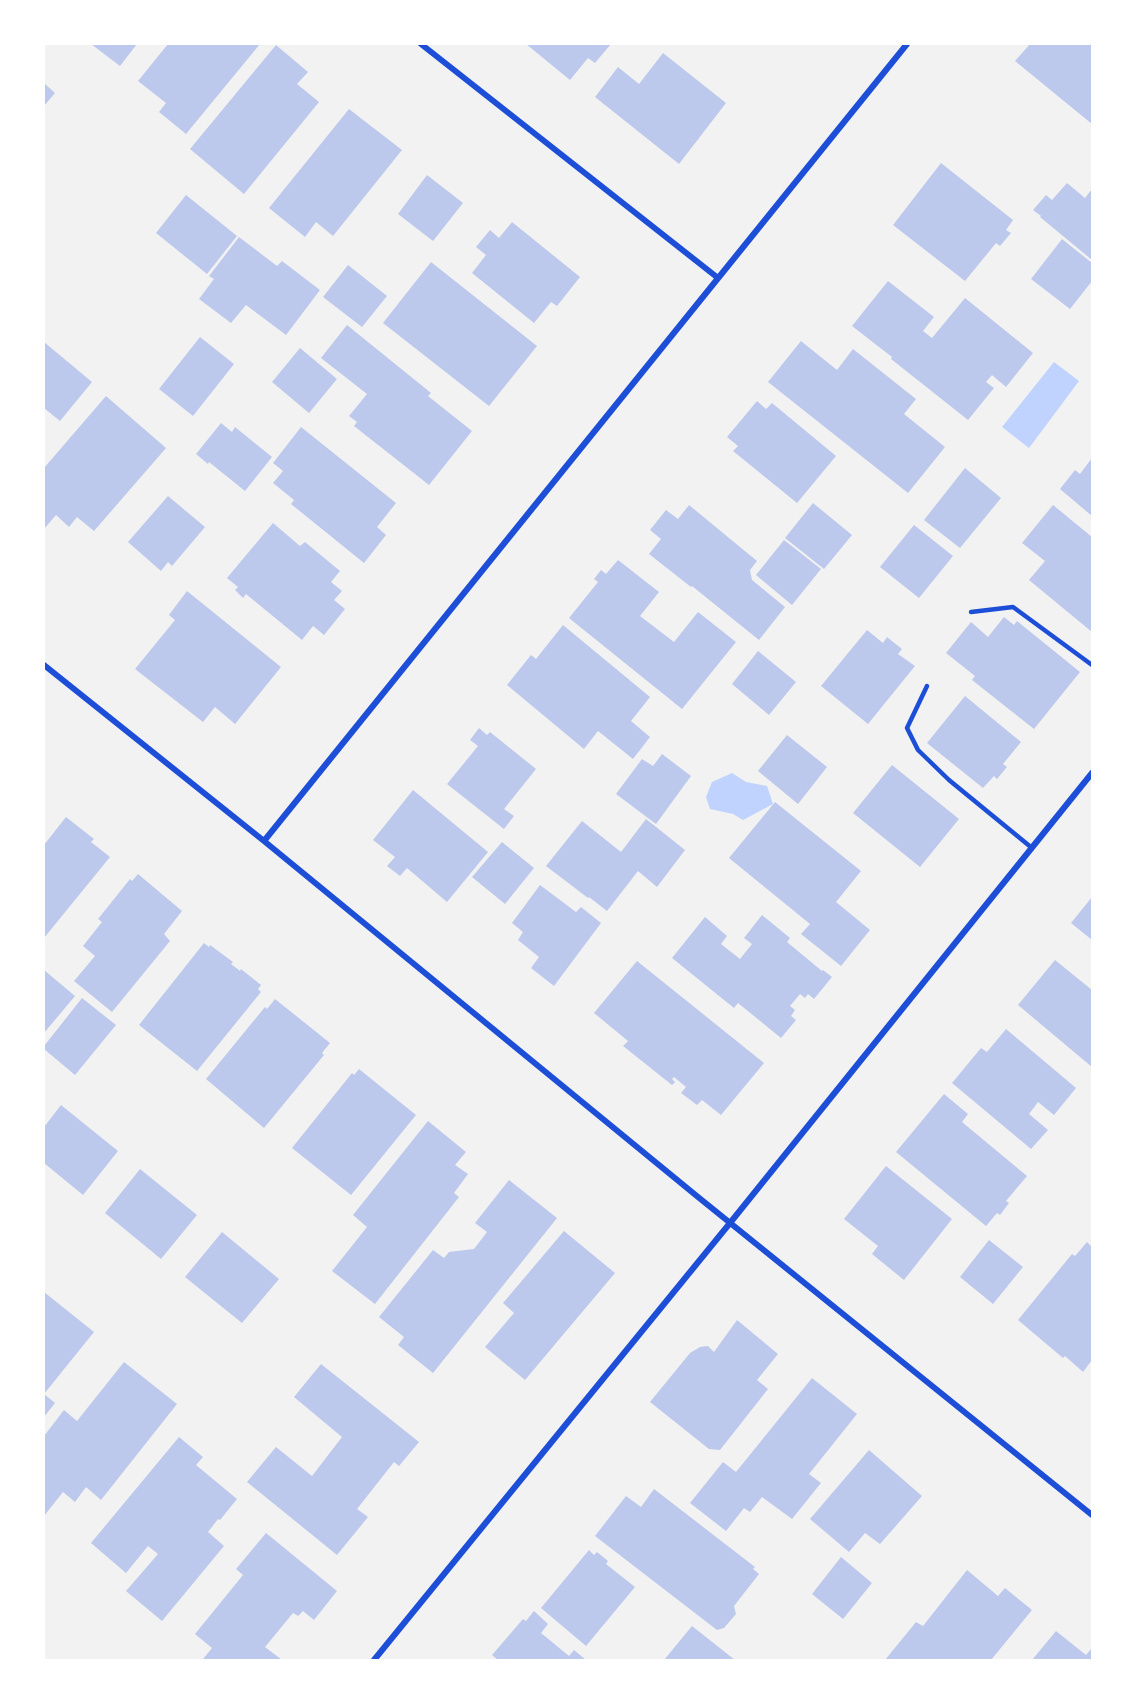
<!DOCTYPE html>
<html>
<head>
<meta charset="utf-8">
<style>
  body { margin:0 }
  #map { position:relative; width:1136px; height:1704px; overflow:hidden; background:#f2f2f2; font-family:Karla,sans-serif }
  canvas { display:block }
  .frame { position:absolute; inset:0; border:45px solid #fff; pointer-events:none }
</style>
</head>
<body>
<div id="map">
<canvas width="1136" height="1704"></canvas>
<div class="frame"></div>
</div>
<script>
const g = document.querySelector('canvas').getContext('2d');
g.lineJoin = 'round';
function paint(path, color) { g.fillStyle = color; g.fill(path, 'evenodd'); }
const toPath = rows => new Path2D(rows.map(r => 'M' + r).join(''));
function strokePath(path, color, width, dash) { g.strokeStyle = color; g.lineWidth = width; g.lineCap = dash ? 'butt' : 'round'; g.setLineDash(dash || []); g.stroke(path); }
const water = toPath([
  [1054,362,1079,381,1029,448,1002,427],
  [732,773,746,782,767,786,773,804,743,820,733,814,710,809,706,797,712,782]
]);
const building = toPath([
  [91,44,137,44,120,66],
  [168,44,260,44,186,134,159,112,166,103,138,81],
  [526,44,611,44,595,63,588,58,570,80],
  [1030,44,1092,44,1092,124,1015,61],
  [276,45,308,72,297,84,319,102,244,194,190,149],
  [663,53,726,103,679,164,595,97,618,67,639,84],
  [44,83,55,93,44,106],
  [349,109,402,150,333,236,316,222,305,237,269,208],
  [941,163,1013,220,1006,230,1011,233,1000,246,996,243,965,281,893,225],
  [427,175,463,203,433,241,398,214],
  [1067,183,1085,198,1092,189,1092,260,1040,217,1041,216,1033,210,1046,195,1052,200],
  [186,195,237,236,207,274,156,233],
  [512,222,580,277,557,306,551,302,534,323,472,273,486,255,476,247,490,230,499,238],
  [239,237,277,266,282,261,320,290,286,335,246,305,231,323,199,299,214,279,209,276],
  [1062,239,1092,263,1092,281,1070,309,1031,279],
  [431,262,537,346,489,406,383,323],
  [348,265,387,296,362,327,323,297],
  [888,281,934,317,923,331,932,338,965,298,1033,353,1006,387,992,375,986,382,994,388,968,420,891,359,892,357,852,326],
  [347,325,431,393,428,396,472,431,429,485,354,426,357,422,349,416,367,394,321,358],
  [200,337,234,364,193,416,159,389],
  [801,341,837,370,853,349,916,399,904,414,945,447,908,493,768,382],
  [44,342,92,382,60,421,44,408],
  [300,348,337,379,309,413,272,382],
  [106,396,166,448,94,531,77,517,69,527,56,515,44,529,44,468],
  [757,401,766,409,772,403,836,456,797,503,733,451,738,446,727,437],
  [221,423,232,432,235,427,272,457,245,491,209,462,208,464,196,454],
  [301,427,396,503,377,527,386,535,364,563,291,504,294,500,273,483,283,471,273,463],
  [1092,458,1092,516,1060,489,1075,470,1080,474],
  [965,468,1001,498,960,548,924,520],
  [168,496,205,527,172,566,168,562,161,571,128,542],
  [813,503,852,535,824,569,785,538],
  [689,505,757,561,750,570,752,580,785,607,759,640,692,586,691,587,649,554,661,539,650,530,666,510,678,519],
  [1053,505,1092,537,1092,632,1029,580,1045,561,1022,543],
  [273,523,300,546,305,542,340,571,331,582,342,591,334,600,345,609,324,635,313,626,302,640,246,594,243,598,235,590,238,587,227,578],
  [914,525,953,556,919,598,880,567],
  [784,540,821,569,792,605,756,575],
  [618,560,659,592,640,616,674,642,698,612,736,642,682,709,569,618,598,582,594,579,601,570,606,574],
  [187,591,281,667,235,724,215,707,203,722,135,669,175,620,169,615],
  [1004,617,1014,625,1017,621,1080,672,1034,729,972,680,975,676,946,653,971,622,988,637],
  [563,625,650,697,631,721,650,737,633,759,598,731,584,749,507,685,531,655,536,659],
  [867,630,883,643,887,637,902,649,898,654,915,666,868,724,821,686],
  [758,651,796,682,769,715,732,684],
  [965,696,1021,742,1003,764,1007,767,997,779,994,776,983,788,927,743],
  [479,728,487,735,490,732,536,769,504,809,514,816,504,829,447,784,478,746,470,740],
  [787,735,827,767,798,804,758,771],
  [662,754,691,776,656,824,616,794,642,759,653,766],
  [892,765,959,819,920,867,853,813],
  [413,790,488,852,447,902,407,868,400,876,387,866,395,857,373,840],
  [775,802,861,871,836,902,870,930,841,966,801,934,810,924,729,858],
  [66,817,94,839,91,842,110,857,44,938,44,845],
  [646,819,685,850,657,887,638,871,607,911,589,897,588,898,546,866,582,821,621,852],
  [502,842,534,868,505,904,472,877],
  [138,874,182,911,164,934,170,941,112,1012,74,981,95,956,83,946,102,922,98,919,130,879,132,881],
  [540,885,576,912,581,907,601,923,554,986,531,968,539,957,518,940,523,932,512,923],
  [1092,897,1092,940,1071,923],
  [762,915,790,938,787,942,822,971,823,970,832,977,814,999,808,994,805,998,800,994,790,1006,795,1010,791,1016,796,1020,781,1038,738,1003,734,1008,672,958,705,917,727,936,721,944,740,959,752,944,744,938],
  [204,943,209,947,210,945,233,962,231,964,240,971,241,969,261,985,258,989,261,992,197,1071,139,1025],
  [1055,960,1092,990,1092,1067,1018,1005],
  [637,961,764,1063,721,1115,702,1100,697,1105,681,1093,686,1087,674,1077,672,1079,675,1082,672,1085,623,1046,628,1041,594,1013],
  [44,970,75,996,44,1033],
  [82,998,116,1025,75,1075,44,1049,44,1046],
  [275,999,330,1043,322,1053,324,1055,264,1128,206,1079,265,1007,267,1009],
  [1006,1029,1076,1088,1054,1115,1038,1102,1029,1114,1048,1130,1031,1149,952,1083,981,1048,987,1052],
  [359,1069,416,1115,351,1195,292,1148,352,1073,354,1075],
  [944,1094,968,1114,962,1122,1027,1176,1006,1201,1009,1203,1000,1215,997,1213,986,1226,896,1152],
  [61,1105,118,1151,83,1195,44,1163,44,1127],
  [428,1121,466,1152,455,1165,468,1174,454,1193,459,1197,375,1304,332,1271,367,1227,353,1215],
  [886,1166,952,1219,904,1280,872,1254,878,1246,844,1219],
  [140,1169,197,1215,161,1259,105,1213],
  [509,1180,557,1218,433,1373,398,1345,404,1337,379,1317,433,1250,444,1258,449,1252,474,1249,487,1232,475,1223],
  [564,1231,615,1273,525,1380,485,1347,514,1313,503,1303],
  [222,1232,279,1279,242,1323,185,1277],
  [989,1240,1023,1267,993,1304,960,1277],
  [1087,1242,1092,1247,1092,1360,1083,1372,1065,1356,1063,1358,1018,1320,1072,1254,1075,1256],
  [44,1292,94,1332,44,1394,55,1403,44,1417],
  [737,1320,778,1354,757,1380,768,1389,720,1450,709,1449,650,1402,690,1353,700,1347,708,1346,714,1352],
  [124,1362,177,1404,101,1500,86,1487,75,1502,63,1492,44,1516,44,1436,64,1410,77,1421],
  [321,1364,419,1442,399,1466,394,1462,357,1509,368,1517,337,1555,247,1482,276,1447,312,1476,342,1437,294,1397],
  [812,1378,857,1414,809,1474,821,1483,792,1519,762,1497,750,1512,744,1508,726,1531,690,1503,723,1462,736,1472],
  [179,1437,203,1457,196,1465,237,1499,220,1520,218,1519,208,1532,224,1546,162,1621,126,1591,158,1554,148,1546,126,1573,91,1543],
  [869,1450,922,1496,880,1544,865,1533,849,1552,810,1519],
  [654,1489,755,1567,753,1569,759,1574,734,1606,736,1614,724,1628,717,1630,595,1536,626,1496,641,1507],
  [266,1533,337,1591,314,1620,303,1611,298,1616,293,1613,265,1647,282,1660,204,1660,203,1659,212,1648,195,1634,243,1575,236,1569],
  [589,1550,594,1555,597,1552,608,1561,606,1564,635,1587,586,1646,541,1608],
  [841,1557,872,1583,843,1619,812,1594],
  [967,1570,998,1596,1005,1588,1032,1610,991,1660,885,1660,916,1622,923,1626],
  [534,1611,548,1624,541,1633,569,1656,574,1650,586,1660,498,1660,492,1655,523,1619,526,1621],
  [692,1626,735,1660,664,1660],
  [1056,1631,1086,1655,1091,1649,1092,1650,1092,1660,1032,1660]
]);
const service = toPath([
  [971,612,1013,607,1092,665],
  [927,686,907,728,918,750,949,780,1032,848]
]);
const minor = toPath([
  [421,44,718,278],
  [44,665,264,841,698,1197,1092,1515],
  [264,841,907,44],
  [374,1660,730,1223,1092,773]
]);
paint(water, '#bfd3fe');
paint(building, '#bdc9ec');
strokePath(service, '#1d4ed8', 4.5);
strokePath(minor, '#1d4ed8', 6);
</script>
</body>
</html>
